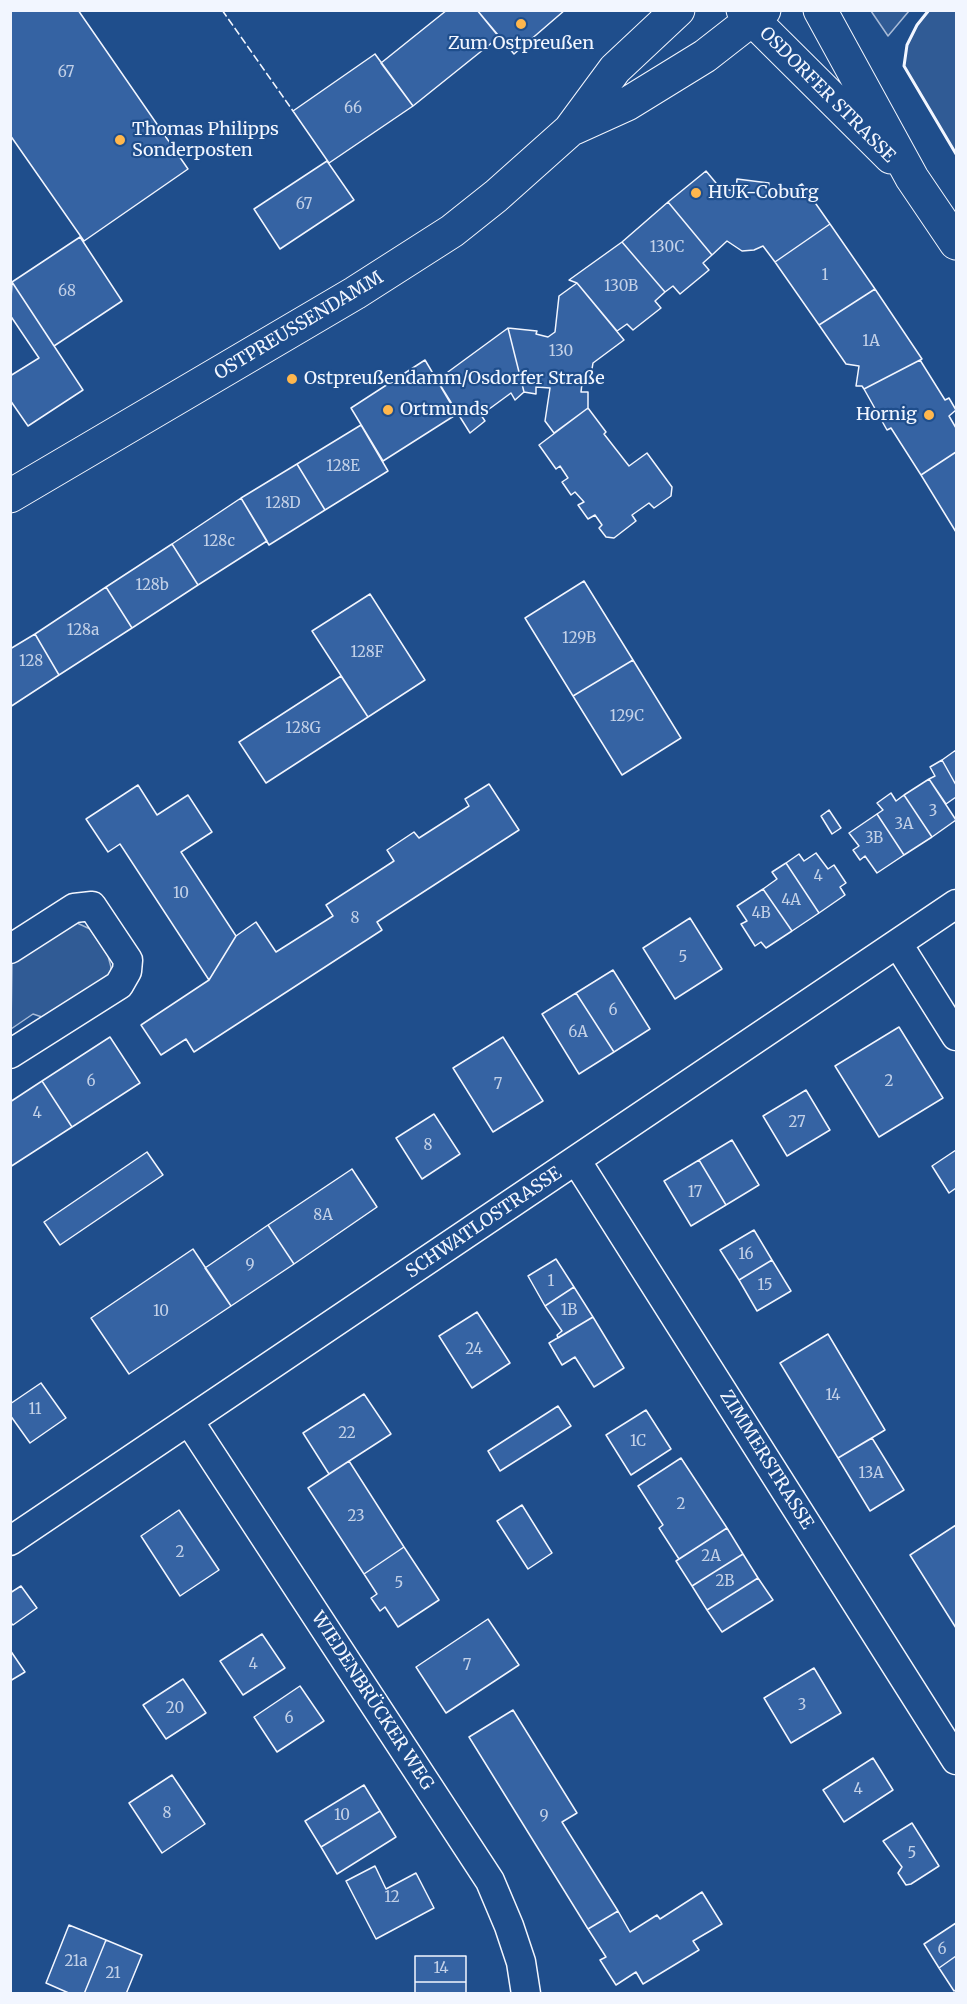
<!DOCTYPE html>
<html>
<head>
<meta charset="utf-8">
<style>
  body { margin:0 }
  #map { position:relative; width:967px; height:2004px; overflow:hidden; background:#1f4e8c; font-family:Merriweather,serif }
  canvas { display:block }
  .frame { position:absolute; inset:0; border:12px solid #f2f6ff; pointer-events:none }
</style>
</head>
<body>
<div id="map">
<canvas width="967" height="2004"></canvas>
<div class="frame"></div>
</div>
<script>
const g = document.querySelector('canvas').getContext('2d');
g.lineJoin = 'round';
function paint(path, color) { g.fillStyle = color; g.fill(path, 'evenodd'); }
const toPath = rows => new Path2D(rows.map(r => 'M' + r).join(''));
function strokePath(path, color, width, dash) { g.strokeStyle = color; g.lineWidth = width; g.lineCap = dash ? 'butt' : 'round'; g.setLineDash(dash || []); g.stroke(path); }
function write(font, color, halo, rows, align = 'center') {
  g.font = font + ' Merriweather,serif'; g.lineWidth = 4.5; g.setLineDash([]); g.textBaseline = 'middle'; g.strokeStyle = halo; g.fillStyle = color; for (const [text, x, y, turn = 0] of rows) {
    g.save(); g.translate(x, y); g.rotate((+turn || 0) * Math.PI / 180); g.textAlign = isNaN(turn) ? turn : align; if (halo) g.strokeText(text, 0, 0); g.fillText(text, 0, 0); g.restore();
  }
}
const green = toPath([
  [871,11,909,11,888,36,871,11],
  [929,11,956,11,956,154,904,66,907,45,917,25,929,11],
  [75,922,90,929,108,956,111,967,110,981,48,1019,33,1014,11,1029,12,957,75,922]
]);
const building = toPath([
  [10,10,78,10,188,169,84,241,10,135,10,10],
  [447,10,477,10,499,37,413,106,381,63,447,10],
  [477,10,565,10,514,54,477,10],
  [375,54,413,106,329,163,293,111,375,54],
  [327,161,354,200,280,249,254,209,327,161],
  [706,171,721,189,736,191,737,179,769,183,767,195,782,197,802,184,830,224,775,262,763,246,754,250,742,251,727,241,712,255,668,202,706,171],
  [668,202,712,255,703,263,709,270,680,294,673,286,665,292,622,242,668,202],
  [830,224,875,289,819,325,775,262,830,224],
  [80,237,122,301,54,346,12,282,80,237],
  [622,242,665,292,655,301,661,308,633,330,627,324,617,331,577,283,569,280,622,242],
  [12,282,83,390,28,426,10,400,10,376,39,358,10,315,12,282],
  [577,283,624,340,593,363,591,375,583,375,581,392,588,392,588,408,554,433,545,421,550,388,536,387,536,394,524,392,508,328,537,331,536,334,548,337,555,332,559,296,577,283],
  [875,289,922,359,864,389,862,386,856,386,859,366,846,364,819,325,875,289],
  [508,328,524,392,515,400,511,393,481,415,485,421,470,433,437,380,508,328],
  [425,360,457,414,383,461,351,408,425,360],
  [920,360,945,400,949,398,956,410,949,416,956,428,956,452,921,475,891,428,887,430,864,389,920,360],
  [588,408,606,432,604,434,629,466,647,453,672,487,671,496,654,508,649,503,632,515,636,521,614,538,606,537,599,528,602,525,595,515,588,519,578,505,584,502,575,492,571,495,562,482,568,478,560,466,556,469,539,445,588,408],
  [361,425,388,471,325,510,297,464,361,425],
  [956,452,956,532,921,475,956,452],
  [297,464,325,510,269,545,241,498,297,464],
  [241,498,267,541,198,585,172,544,241,498],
  [172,544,198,585,132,628,106,587,172,544],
  [584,581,633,660,573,696,525,618,584,581],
  [106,587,132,628,59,675,35,634,106,587],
  [370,594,425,680,368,717,312,631,370,594],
  [35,634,59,675,10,707,10,649,35,634],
  [633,660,681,738,622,775,573,696,633,660],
  [341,676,368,717,266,783,239,742,341,676],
  [956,750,956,785,942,760,956,750],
  [942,760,956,785,956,797,946,804,929,779,935,776,930,767,942,760],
  [929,779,956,820,932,837,904,795,929,779],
  [489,784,519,830,377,922,382,930,194,1052,186,1039,161,1055,141,1025,209,980,236,936,256,922,276,952,333,916,326,905,394,861,387,850,414,832,419,838,469,806,465,799,489,784],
  [138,785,157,815,188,795,212,832,181,852,236,936,209,980,120,844,108,852,86,819,138,785],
  [891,793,896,801,904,795,932,837,904,855,877,814,883,810,877,803,891,793],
  [829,810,841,828,832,834,821,816,829,810],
  [877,814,904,855,877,873,865,856,860,860,853,850,859,846,849,833,877,814],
  [816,853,828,869,834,865,846,883,840,887,845,895,819,913,786,863,799,854,804,861,816,853],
  [786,863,819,913,792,931,763,889,777,879,772,872,786,863],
  [763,889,792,931,766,948,761,942,755,946,741,924,747,921,737,906,763,889],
  [690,918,722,969,675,999,643,948,690,918],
  [613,970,650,1029,614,1052,576,993,613,970],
  [576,993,614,1052,579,1074,542,1014,576,993],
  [899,1027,943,1098,879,1137,835,1066,899,1027],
  [110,1037,140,1083,72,1127,42,1081,110,1037],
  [503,1037,543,1101,493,1132,453,1068,503,1037],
  [42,1081,72,1127,10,1167,10,1102,42,1081],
  [806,1090,830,1130,787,1156,763,1116,806,1090],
  [434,1114,460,1154,422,1179,396,1138,434,1114],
  [732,1140,759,1185,726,1205,699,1160,732,1140],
  [956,1150,956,1188,949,1193,932,1166,956,1150],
  [147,1152,163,1175,60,1245,44,1222,147,1152],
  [699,1160,726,1205,691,1226,664,1181,699,1160],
  [352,1169,377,1207,294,1264,268,1225,352,1169],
  [268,1225,294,1264,231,1306,205,1268,268,1225],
  [754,1230,772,1260,739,1280,720,1250,754,1230],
  [193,1249,231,1306,129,1374,91,1318,193,1249],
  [556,1259,574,1287,545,1306,528,1276,556,1259],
  [772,1260,791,1291,757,1311,739,1280,772,1260],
  [574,1287,593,1317,558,1338,557,1335,562,1331,545,1306,574,1287],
  [477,1312,510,1363,472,1388,439,1336,477,1312],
  [593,1317,624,1368,594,1387,575,1357,562,1365,549,1343,593,1317],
  [828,1334,885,1430,838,1458,780,1363,828,1334],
  [41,1383,66,1418,30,1443,10,1415,10,1404,41,1383],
  [364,1394,391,1434,329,1474,303,1433,364,1394],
  [558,1406,571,1426,500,1471,488,1451,558,1406],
  [646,1410,671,1449,631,1475,606,1435,646,1410],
  [872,1438,904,1490,870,1511,838,1458,872,1438],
  [681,1458,727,1528,679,1559,659,1528,663,1525,638,1486,681,1458],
  [349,1461,404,1547,364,1574,308,1488,349,1461],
  [522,1505,552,1553,528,1569,497,1521,522,1505],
  [179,1510,219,1570,180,1596,141,1536,179,1510],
  [956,1525,956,1628,910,1555,956,1525],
  [727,1528,743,1554,692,1586,676,1561,727,1528],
  [404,1547,439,1600,398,1627,385,1607,380,1611,371,1598,377,1594,364,1574,404,1547],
  [743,1554,758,1578,707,1610,692,1586,743,1554],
  [758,1578,773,1600,722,1632,707,1610,758,1578],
  [21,1586,37,1608,13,1625,10,1622,10,1593,21,1586],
  [488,1619,519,1665,446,1713,416,1667,488,1619],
  [262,1634,285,1668,243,1695,220,1661,262,1634],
  [10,1650,25,1672,10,1681,10,1650],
  [814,1668,841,1713,791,1743,764,1698,814,1668],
  [183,1679,206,1713,166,1739,143,1705,183,1679],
  [300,1686,324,1721,277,1752,254,1717,300,1686],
  [513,1710,577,1813,562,1822,618,1911,588,1929,469,1737,513,1710],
  [873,1758,893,1790,844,1822,823,1790,873,1758],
  [172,1775,205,1824,162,1853,129,1803,172,1775],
  [364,1785,380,1811,321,1847,305,1821,364,1785],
  [380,1811,396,1837,337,1874,321,1847,380,1811],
  [912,1823,939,1866,911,1884,906,1885,898,1873,902,1867,883,1841,912,1823],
  [375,1866,386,1889,416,1873,434,1908,376,1939,346,1881,375,1866],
  [702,1892,722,1924,693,1941,699,1950,643,1984,636,1972,616,1985,600,1960,606,1957,588,1929,618,1911,630,1932,657,1915,660,1919,702,1892],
  [956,1923,956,1956,939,1968,924,1944,956,1923],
  [69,1925,106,1940,84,1994,71,1994,46,1983,69,1925],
  [106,1940,142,1955,126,1994,84,1994,106,1940],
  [415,1956,466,1956,466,1982,415,1982,415,1956],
  [956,1956,956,1990,954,1991,939,1968,956,1956],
  [415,1982,466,1982,466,1994,415,1994,415,1982]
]);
const street = toPath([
  [898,944,956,1036],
  [10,949,74,908,92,906,128,960,127,971,119,985,10,1054],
  [576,1160,956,1760],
  [189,1421,490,1881,509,1926,521,1962,526,1994],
  [10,1541,956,904]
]);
const secondary = toPath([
  [743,10,891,157],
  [820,10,912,178,956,243],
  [574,128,627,104,705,56,764,10],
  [10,496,355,293,452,231,496,196,570,130,615,69,678,10]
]);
const fence = toPath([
  [222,10,293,111]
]);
const wall = toPath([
  [929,10,917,25,907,45,904,66,956,154]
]);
const markers = [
  [521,24,6,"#ffb74d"],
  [120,140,6,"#ffb74d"],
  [696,193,6,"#ffb74d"],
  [292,379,6,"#ffb74d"],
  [388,410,6,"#ffb74d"],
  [929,415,6,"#ffb74d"]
];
const numberNames = [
  ["67",66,73],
  ["66",353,109],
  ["67",304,205],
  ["130C",667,248],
  ["1",825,276],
  ["130B",621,287],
  ["68",67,292],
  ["1A",871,342],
  ["130",561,352],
  ["128E",343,467],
  ["128D",283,504],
  ["128c",219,542],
  ["128b",152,586],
  ["128a",83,631],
  ["129B",579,639],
  ["128F",367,653],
  ["128",31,662],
  ["129C",627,717],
  ["128G",303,729],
  ["3",933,812],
  ["3A",904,825],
  ["3B",874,839],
  ["4",818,877],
  ["10",181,894],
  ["4A",791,901],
  ["4B",761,914],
  ["8",355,919],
  ["5",683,958],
  ["6",613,1011],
  ["6A",578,1033],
  ["6",91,1082],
  ["2",889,1082],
  ["7",498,1085],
  ["4",37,1114],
  ["27",797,1123],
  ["8",428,1146],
  ["17",695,1193],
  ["8A",323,1216],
  ["16",746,1255],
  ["9",250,1266],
  ["1",551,1282],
  ["15",765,1286],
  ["1B",569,1311],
  ["10",161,1312],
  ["24",474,1350],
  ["14",833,1396],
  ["11",35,1410],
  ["22",347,1434],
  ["1C",638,1442],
  ["13A",871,1474],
  ["2",681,1505],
  ["23",356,1517],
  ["2",180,1553],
  ["2A",711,1557],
  ["2B",725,1582],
  ["5",399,1584],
  ["4",253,1665],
  ["7",467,1666],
  ["3",802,1706],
  ["20",175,1709],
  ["6",289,1719],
  ["4",858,1790],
  ["8",167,1814],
  ["10",342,1816],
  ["9",544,1817],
  ["5",912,1854],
  ["12",392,1898],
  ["6",942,1950],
  ["21a",76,1962],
  ["14",441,1969],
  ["21",113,1974]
];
const poiNames = [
  ["Zum Ostpreußen",521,44,"center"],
  ["Thomas Philipps",132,130],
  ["Sonderposten",132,151],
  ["HUK-Coburg",708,193],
  ["Ostpreußendamm/Osdorfer Straße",304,379],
  ["Ortmunds",400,410],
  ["Hornig",917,415,"right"]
];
const streetNames = [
  ["OSDORFER STRASSE",827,95,45],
  ["OSTPREUSSENDAMM",299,326,-31],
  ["SCHWATLOSTRASSE",484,1223,-34],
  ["ZIMMERSTRASSE",766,1460,58],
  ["WIEDENBRÜCKER WEG",372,1701,57]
];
paint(green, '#305b95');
strokePath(green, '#a8bbd7', 1.5);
paint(building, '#3563a3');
strokePath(building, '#f2f6ff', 1.5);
strokePath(street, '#f2f6ff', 31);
strokePath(secondary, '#f2f6ff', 35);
strokePath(street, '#1f4e8c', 28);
strokePath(secondary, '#1f4e8c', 33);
strokePath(fence, '#f2f6ff', 1.5, [8, 3]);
strokePath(wall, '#f2f6ff', 3);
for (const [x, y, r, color] of markers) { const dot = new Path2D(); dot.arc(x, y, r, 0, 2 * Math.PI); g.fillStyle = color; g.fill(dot); strokePath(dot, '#1f4e8c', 2); }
write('15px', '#c3d1e8', null, numberNames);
write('18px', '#f2f6ff', '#1f4e8c', poiNames, 'left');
write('18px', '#f2f6ff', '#1f4e8c', streetNames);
</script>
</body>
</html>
